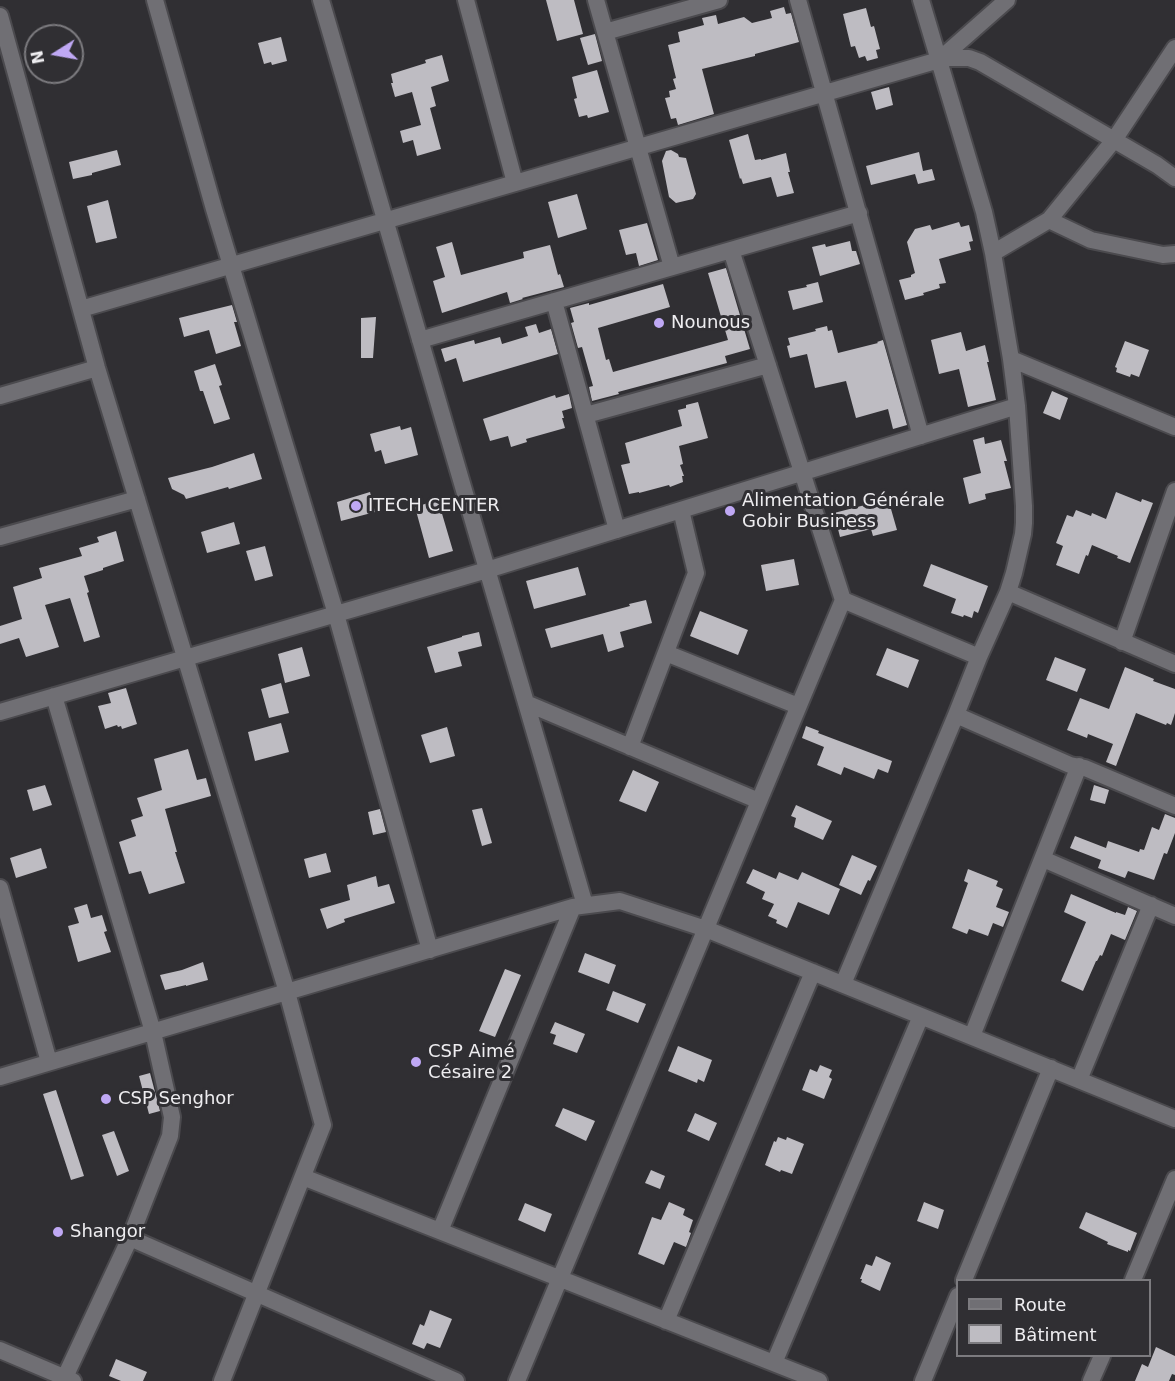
<!DOCTYPE html>
<html>
<head>
<meta charset="utf-8">
<style>
  body { margin:0 }
  #map { position:relative; width:1175px; height:1381px; overflow:hidden; background:#302f33; font-family:"DejaVu Sans",sans-serif }
  canvas { display:block }
  .legend { position:absolute; left:956px; top:1279px; width:195px; height:78px; box-sizing:border-box; background:#302f33; border:2px solid #7c7b7f; margin:0; padding:8px 10px; list-style:none; font-size:18px; color:#eeedf0 }
  .legend li { display:flex; align-items:center; gap:12px; height:30px }
  .legend b { width:30px; border:2px solid #7c7b7f }
  .north { position:absolute; left:24px; top:24px; width:60px; height:60px; box-sizing:border-box; background:#302f33; border:2px solid #7c7b7f; border-radius:50%; rotate:259deg; font-size:16px; font-weight:700; line-height:24px; text-align:center; color:#eeedf0 }
  .north::after { content:''; display:block; margin:auto; width:21px; height:27px; background:#bfa8f4; clip-path:polygon(50% 0,100% 100%,50% 72%,0 100%) }
</style>
</head>
<body>
<div id="map">
<canvas width="1175" height="1381"></canvas>
<ul class="legend">
<li><b style="height:8px;background:#706f74"></b>Route</li>
<li><b style="height:16px;background:#bebcc2"></b>Bâtiment</li>
</ul>
<div class="north">N</div>
</div>
<script>
const g = document.querySelector('canvas').getContext('2d');
g.lineJoin = 'round';
function paint(path, color) { g.fillStyle = color; g.fill(path, 'evenodd'); }
const toPath = rows => new Path2D(rows.map(r => 'M' + r).join(''));
function strokePath(path, color, width, dash) { g.strokeStyle = color; g.lineWidth = width; g.lineCap = dash ? 'butt' : 'round'; g.setLineDash(dash || []); g.stroke(path); }
function write(font, color, halo, rows, align = 'center') {
  g.font = font + ' "DejaVu Sans",sans-serif'; g.lineWidth = 6; g.setLineDash([]); g.textBaseline = 'middle'; g.strokeStyle = halo; g.fillStyle = color; for (const [text, x, y, turn = 0] of rows) {
    g.save(); g.translate(x, y); g.rotate((+turn || 0) * Math.PI / 180); g.textAlign = isNaN(turn) ? turn : align; if (halo) g.strokeText(text, 0, 0); g.fillText(text, 0, 0); g.restore();
  }
}
const building = toPath([
  [546,0,574,0,583,34,557,41],
  [784,7,786,14,791,13,799,42,755,54,755,56,702,69,714,114,678,125,676,118,671,119,665,98,670,97,669,91,676,89,673,79,676,78,668,45,680,42,678,32,704,25,702,18,716,15,718,24,744,17,752,23,772,18,770,11],
  [866,8,871,27,874,26,880,49,876,50,878,58,867,61,865,56,859,58,855,46,851,47,843,14],
  [595,34,602,61,588,65,580,38],
  [281,37,287,61,272,65,271,62,264,64,258,43],
  [442,55,449,81,431,87,436,106,430,108,441,149,417,156,413,140,403,143,400,131,421,125,412,92,395,97,391,83,393,83,391,74,426,63,425,60],
  [597,70,609,112,588,118,587,115,579,117,574,99,577,98,572,77],
  [889,87,893,105,876,110,871,92],
  [748,134,755,160,761,159,761,160,786,153,790,172,788,172,794,193,777,197,771,177,743,184,741,178,740,179,729,140],
  [117,150,121,165,92,173,92,175,73,179,69,162],
  [671,150,678,154,679,157,686,158,696,194,693,199,676,203,669,197,662,161,666,151],
  [919,152,923,171,932,169,935,180,918,184,915,174,871,185,866,166],
  [577,194,587,229,558,238,548,202],
  [108,200,117,238,96,243,87,206],
  [959,222,961,227,969,225,973,241,969,242,971,250,939,259,946,283,939,284,940,288,923,293,924,295,905,300,899,280,911,277,911,275,915,273,907,242,915,229,930,225,932,230],
  [647,223,658,260,639,266,636,253,626,255,619,230],
  [850,241,852,251,856,251,860,264,820,276,812,247,825,244,826,247],
  [452,242,461,275,524,258,523,252,550,245,558,275,560,274,564,287,522,298,523,299,510,303,507,292,442,313,433,281,445,277,436,247],
  [726,268,750,349,725,356,727,363,618,392,619,394,592,401,589,387,593,386,582,347,578,348,571,323,574,322,570,308,589,303,589,305,663,284,670,307,598,328,606,360,609,359,613,372,728,340,708,273],
  [818,282,823,302,793,310,788,291,807,287,806,285],
  [232,305,237,322,234,322,241,346,216,354,209,330,184,337,179,318],
  [376,317,373,358,361,358,361,318],
  [536,324,539,333,551,329,558,354,463,382,456,358,445,362,441,349,474,340,475,344,500,337,502,344,528,336,525,327],
  [827,326,828,331,832,330,838,353,878,343,877,342,883,340,907,425,893,429,888,409,856,418,846,381,815,388,807,354,790,358,787,346,790,345,788,338,816,331,815,329],
  [961,332,966,351,985,345,989,362,987,362,996,400,968,407,959,369,939,374,931,340],
  [1125,341,1149,350,1139,377,1131,374,1130,377,1116,372,1117,368,1115,367],
  [215,364,222,385,219,386,230,419,214,424,203,391,200,391,194,371],
  [1052,391,1068,398,1060,420,1043,413],
  [569,394,572,408,562,411,564,418,562,418,565,428,526,439,527,442,511,447,508,436,490,441,483,419,555,395,556,398],
  [698,402,708,438,679,446,683,464,680,465,684,476,682,476,683,482,670,487,669,485,639,493,639,492,629,494,621,465,630,463,625,443,682,426,678,410,686,408,686,405],
  [400,426,401,430,411,427,418,455,385,464,381,450,375,452,370,434],
  [984,437,985,444,1001,440,1007,461,1004,461,1011,488,985,494,986,499,969,504,963,478,981,473,973,440],
  [254,453,262,479,229,489,228,487,186,499,184,495,172,489,168,478,212,467],
  [370,492,375,512,341,521,337,502],
  [1116,492,1141,502,1142,499,1153,503,1130,563,1117,558,1118,556,1092,545,1088,556,1086,555,1079,574,1056,565,1063,546,1056,543,1067,515,1073,517,1076,510,1091,516,1092,513,1106,519],
  [887,495,897,530,873,536,871,529,840,537,834,513,865,505,863,501],
  [438,500,453,551,429,558,415,507],
  [234,522,240,544,207,553,201,532],
  [116,531,124,561,103,568,103,570,84,576,89,592,87,593,100,637,84,642,70,598,45,605,59,647,26,657,19,638,0,644,0,626,22,619,13,587,42,578,39,568,82,556,79,548,99,542,97,537],
  [265,546,273,576,255,581,246,551],
  [794,559,799,585,766,591,761,565],
  [931,564,988,586,978,613,974,611,972,618,964,615,963,617,951,613,956,599,923,586],
  [578,567,586,595,534,609,526,581],
  [646,600,652,623,620,632,624,647,608,652,603,634,551,648,545,629,630,606,629,604],
  [700,611,748,630,738,655,690,636],
  [479,632,482,646,458,652,462,666,435,673,427,647,462,637,462,636],
  [302,647,310,676,285,683,278,654],
  [887,648,919,660,908,688,876,675],
  [1055,657,1086,669,1077,692,1046,680],
  [1125,667,1154,679,1153,681,1175,689,1175,713,1171,725,1167,723,1166,725,1136,713,1116,766,1106,762,1113,744,1088,734,1087,738,1067,730,1080,698,1109,709],
  [281,683,289,713,269,718,261,689],
  [126,688,137,724,122,729,121,726,118,727,117,725,105,729,98,706,111,703,108,693],
  [281,723,289,752,255,761,248,732],
  [806,726,819,731,818,733,892,761,888,773,878,769,874,779,844,767,841,775,817,765,824,747,802,738],
  [447,727,455,756,430,763,421,735],
  [188,749,197,780,206,778,211,796,165,809,177,852,175,852,185,883,149,894,141,871,129,874,119,842,136,836,131,820,143,816,137,798,162,790,154,759],
  [633,770,659,782,646,812,619,801],
  [45,785,52,805,33,811,27,790],
  [1094,785,1109,790,1105,804,1090,800],
  [796,805,832,821,823,840,794,827,796,818,791,816],
  [482,808,492,843,482,846,472,810],
  [380,809,386,832,373,835,368,812],
  [1165,814,1175,818,1175,833,1167,854,1164,853,1154,880,1128,871,1125,878,1098,868,1101,860,1070,848,1075,836,1106,848,1108,841,1139,852,1140,849,1144,850,1152,827,1159,830],
  [41,848,47,868,16,878,10,858],
  [326,853,331,872,309,878,304,859],
  [852,855,877,866,870,881,868,880,861,895,839,885],
  [753,869,776,879,779,872,798,880,802,872,840,889,829,915,798,902,787,928,776,923,777,920,768,916,774,904,762,899,765,892,746,883],
  [968,869,998,881,996,886,1003,889,996,907,1009,912,1003,927,993,923,988,936,969,929,967,934,952,928,968,883,964,881],
  [376,876,378,887,389,884,395,903,344,919,345,922,327,929,320,909,350,900,347,885],
  [1071,894,1116,913,1116,912,1125,915,1128,907,1137,911,1125,940,1111,934,1102,956,1100,955,1097,961,1096,961,1083,991,1061,981,1086,922,1064,912],
  [87,904,91,918,102,915,107,931,104,932,111,952,78,962,68,926,79,923,74,908],
  [585,953,616,965,609,984,578,972],
  [203,962,208,980,186,986,186,985,165,990,160,975,182,970],
  [505,969,521,975,495,1037,479,1031],
  [613,991,646,1004,638,1023,606,1010],
  [555,1022,585,1034,577,1053,553,1044,556,1035,550,1033],
  [678,1046,712,1060,704,1082,698,1079,697,1083,668,1071],
  [820,1065,832,1070,829,1077,832,1079,824,1099,802,1090,810,1069,817,1072],
  [150,1073,160,1111,149,1114,139,1076],
  [56,1090,84,1176,71,1180,43,1094],
  [563,1108,595,1121,586,1141,555,1126],
  [695,1113,717,1123,709,1141,687,1131],
  [114,1131,129,1171,117,1176,102,1135],
  [778,1137,786,1140,787,1137,804,1144,792,1174,781,1170,780,1172,765,1165,774,1141,776,1142],
  [651,1170,665,1176,660,1189,645,1183],
  [669,1202,685,1209,683,1215,693,1220,689,1232,691,1233,686,1247,674,1242,664,1265,638,1254,652,1217,661,1220],
  [924,1202,944,1210,938,1229,917,1221],
  [525,1203,552,1214,545,1232,518,1220],
  [1086,1212,1137,1233,1130,1251,1128,1250,1128,1252,1107,1244,1108,1242,1079,1228],
  [876,1256,891,1263,880,1291,861,1282,862,1279,860,1279,866,1264,872,1266],
  [430,1310,452,1319,440,1348,427,1343,424,1349,412,1344,420,1324,424,1326],
  [1156,1347,1175,1356,1175,1375,1172,1374,1169,1381,1135,1381,1142,1364,1148,1367],
  [116,1359,147,1372,143,1381,121,1381,109,1376]
]);
const minor = toPath([
  [155,0,214,209,336,614,430,950],
  [321,0,585,905],
  [466,0,515,183],
  [596,0,672,267],
  [798,0,921,436],
  [0,16,97,368,287,992,323,1125,222,1381],
  [605,32,719,0],
  [939,60,1007,0],
  [1049,220,1091,240,1163,255,1175,254],
  [993,253,1049,220,1114,140,1175,48],
  [554,301,617,530],
  [81,309,939,60,950,58,969,58,980,62,1157,165,1175,178],
  [420,340,859,213],
  [1011,359,1175,427],
  [0,396,97,368],
  [586,415,768,365],
  [0,537,137,499],
  [1008,592,1175,664],
  [843,600,979,657],
  [1122,642,1175,491],
  [666,653,798,706],
  [54,696,153,1032,172,1117,170,1136,130,1238,65,1377],
  [526,703,759,801],
  [0,712,487,570,1017,406],
  [956,715,1070,765,1085,768,1175,806],
  [630,747,696,573,681,510],
  [1043,859,1175,916],
  [0,888,49,1062],
  [843,984,956,715,979,657,1008,592,1014,573,1023,534,1024,523,1024,506,1017,406,1011,359,993,253,984,212,921,0],
  [972,1036,1079,766],
  [0,1077,573,907,620,901,706,929,1175,1119],
  [1079,1080,1151,905],
  [303,1177,819,1381],
  [440,1231,573,907],
  [130,1238,456,1381],
  [964,1280,1051,1068],
  [1133,1280,1175,1179],
  [666,1321,813,972],
  [0,1350,73,1381],
  [774,1363,921,1016],
  [517,1381,843,600,731,250],
  [923,1381,958,1296],
  [1091,1381,1102,1356]
]);
const markers = [
  [659,323,6,"#bfa8f4"],
  [356,506,6,"#bfa8f4"],
  [730,511,6,"#bfa8f4"],
  [416,1062,6,"#bfa8f4"],
  [106,1099,6,"#bfa8f4"],
  [58,1232,6,"#bfa8f4"]
];
const poiNames = [
  ["Nounous",671,323],
  ["Alimentation Générale",742,501],
  ["Gobir Business",742,522],
  ["ITECH CENTER",368,506],
  ["CSP Aimé",428,1052],
  ["Césaire 2",428,1073],
  ["CSP Senghor",118,1099],
  ["Shangor",70,1232]
];
paint(building, '#bebcc2');
strokePath(minor, '#4b4a4e', 20);
strokePath(minor, '#706f74', 16);
for (const [x, y, r, color] of markers) { const dot = new Path2D(); dot.arc(x, y, r, 0, 2 * Math.PI); g.fillStyle = color; g.fill(dot); strokePath(dot, '#302f33', 2); }
write('18px', '#eeedf0', '#302f33', poiNames, 'left');
</script>
</body>
</html>
